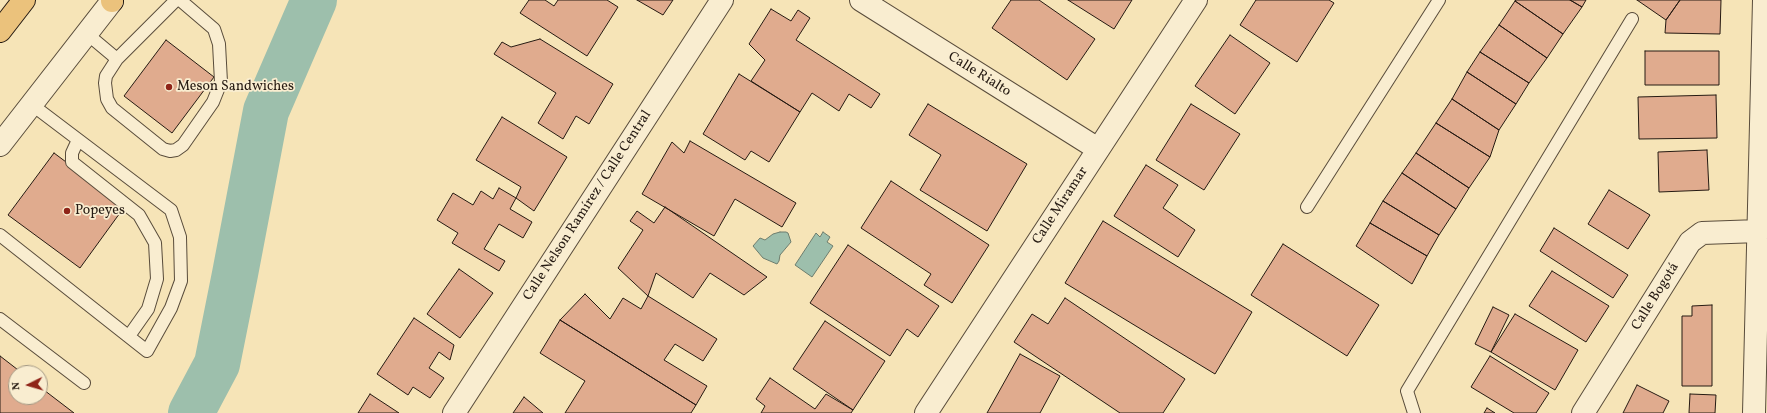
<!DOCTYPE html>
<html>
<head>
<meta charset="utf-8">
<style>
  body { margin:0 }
  #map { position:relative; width:1767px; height:413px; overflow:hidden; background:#f6e4b7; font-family:Vollkorn,serif }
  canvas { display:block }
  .north { position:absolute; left:8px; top:365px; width:40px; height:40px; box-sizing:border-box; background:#f9edd0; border:1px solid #a49984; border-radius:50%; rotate:265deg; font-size:11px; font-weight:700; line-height:16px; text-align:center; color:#251a12 }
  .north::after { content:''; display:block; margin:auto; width:14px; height:18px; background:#8f2418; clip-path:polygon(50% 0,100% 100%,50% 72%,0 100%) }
</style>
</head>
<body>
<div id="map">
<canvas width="1767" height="413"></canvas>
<div class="north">N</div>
</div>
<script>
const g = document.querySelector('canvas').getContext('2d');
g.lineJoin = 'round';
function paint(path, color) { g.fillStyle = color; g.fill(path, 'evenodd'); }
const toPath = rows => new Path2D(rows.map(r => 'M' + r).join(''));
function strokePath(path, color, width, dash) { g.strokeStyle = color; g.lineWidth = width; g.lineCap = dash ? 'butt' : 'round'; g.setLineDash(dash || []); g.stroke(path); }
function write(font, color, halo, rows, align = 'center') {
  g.font = font + ' Vollkorn,serif'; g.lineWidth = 3.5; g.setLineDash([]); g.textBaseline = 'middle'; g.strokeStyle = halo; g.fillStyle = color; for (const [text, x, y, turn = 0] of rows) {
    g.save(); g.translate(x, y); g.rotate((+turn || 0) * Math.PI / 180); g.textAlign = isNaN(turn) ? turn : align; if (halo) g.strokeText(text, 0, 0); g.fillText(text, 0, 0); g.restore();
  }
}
const water = toPath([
  [780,232,786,232,788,233,791,242,780,255,779,261,777,264,763,258,753,246,760,238,765,240,773,234,780,232],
  [823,232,830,237,827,242,833,246,812,277,795,265,816,233,820,237,823,232]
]);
const river = toPath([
  [191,413,217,364,235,274,266,111,314,0]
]);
const building = toPath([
  [529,0,545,0,554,6,558,0,607,0,618,7,587,56,520,13,529,0],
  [637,0,673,0,663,15,637,0],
  [1011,0,1039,0,1095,39,1067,80,992,28,1011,0],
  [1068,0,1132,0,1114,29,1068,0],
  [1256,0,1329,0,1334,3,1297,62,1240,25,1256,0],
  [1516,0,1570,0,1582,7,1563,34,1515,1,1516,0],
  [1570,0,1586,0,1582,7,1570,0],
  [1637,0,1680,0,1666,20,1637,0],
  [1680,0,1721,0,1720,34,1665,33,1666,20,1680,0],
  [1515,1,1563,34,1547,58,1499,25,1515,1],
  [771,9,791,21,798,10,810,18,796,40,880,94,871,108,849,94,839,111,812,93,800,112,751,81,765,60,749,44,771,9],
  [1499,25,1547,58,1529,83,1480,52,1499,25],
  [1230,35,1270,63,1235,114,1195,86,1230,35],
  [540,39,613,84,589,124,576,116,563,139,538,123,556,93,494,54,502,42,511,47,540,39],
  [166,40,214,77,172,133,124,96,166,40],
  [1645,51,1719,51,1719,85,1645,85,1645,51],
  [1480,52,1529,83,1516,104,1467,72,1480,52],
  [1467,72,1516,104,1499,130,1452,99,1467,72],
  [739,74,800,112,769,162,751,151,745,160,703,134,739,74],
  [1716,95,1717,138,1639,139,1638,97,1716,95],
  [1452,99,1499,130,1490,157,1436,123,1452,99],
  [928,104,1027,164,987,231,920,190,941,155,909,135,928,104],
  [1191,104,1240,134,1204,190,1156,160,1191,104],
  [502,117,567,157,534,211,516,198,521,187,476,160,502,117],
  [1436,123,1490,157,1469,188,1416,153,1436,123],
  [690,141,796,203,782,227,735,199,714,236,642,194,672,142,684,153,690,141],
  [1707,150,1709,190,1659,192,1658,152,1707,150],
  [54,153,125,206,80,268,8,215,54,153],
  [1416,153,1469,188,1456,209,1402,173,1416,153],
  [1146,165,1178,185,1163,208,1195,230,1178,257,1114,216,1146,165],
  [1402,173,1456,209,1439,235,1383,201,1402,173],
  [891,181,989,245,952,303,924,285,931,274,861,228,891,181],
  [499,188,516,198,510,209,532,222,523,238,499,224,484,249,505,261,499,271,452,243,458,233,437,220,453,193,473,205,481,191,493,199,499,188],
  [1609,190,1650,215,1628,249,1588,224,1609,190],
  [1383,201,1439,235,1427,256,1370,223,1383,201],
  [665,207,767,277,744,295,710,273,693,298,656,273,648,296,618,268,643,230,630,221,637,211,654,223,665,207],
  [1103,221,1252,312,1215,374,1065,283,1103,221],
  [1370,223,1427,256,1412,284,1356,246,1370,223],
  [1554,228,1628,275,1613,298,1540,251,1554,228],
  [1283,244,1379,305,1347,356,1251,295,1283,244],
  [848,245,939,306,918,337,907,329,890,356,810,303,848,245],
  [459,269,493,293,460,338,427,314,459,269],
  [1552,271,1609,306,1586,342,1529,306,1552,271],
  [585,294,610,319,623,298,641,309,648,296,717,339,703,361,675,344,664,360,707,386,696,405,560,320,585,294],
  [1065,298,1185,379,1163,413,1120,413,1014,342,1032,314,1048,324,1065,298],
  [1712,305,1712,386,1682,386,1682,316,1692,316,1692,306,1712,305],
  [1493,307,1509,315,1491,352,1475,344,1493,307],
  [1515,314,1578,350,1555,390,1491,352,1515,314],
  [414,318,454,345,450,360,439,352,429,368,444,378,430,398,413,387,408,395,377,374,414,318],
  [560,320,696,405,691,413,565,413,585,381,540,353,560,320],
  [825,321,885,361,853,410,793,369,825,321],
  [1020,354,1060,376,1040,413,987,413,1020,354],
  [0,356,22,373,16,373,16,397,40,397,40,387,74,413,0,413,0,356],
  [1490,356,1549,393,1536,413,1514,413,1471,387,1490,356],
  [770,378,815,409,826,394,853,410,851,413,761,413,765,406,756,399,770,378],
  [1637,385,1669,401,1663,413,1623,413,1637,385],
  [370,394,399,413,358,413,370,394],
  [1690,394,1716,395,1715,413,1689,413,1690,394],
  [524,397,543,413,513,413,524,397],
  [1487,408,1495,413,1484,413,1487,408]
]);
const lane = toPath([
  [176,0,117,59,106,76,105,83,107,99,112,108,163,149,170,151,176,150,183,145,213,102,221,82,219,44,214,29,180,0],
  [86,33,117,59],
  [78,140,72,153,72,162,139,215,155,243,157,279,148,309,129,336],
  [1307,207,1439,0],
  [0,235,147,351,171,308,181,281,180,237,171,210,31,104],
  [0,319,84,383],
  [1414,413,1407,391,1632,19]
]);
const street = toPath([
  [861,0,1098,149],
  [0,145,112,1],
  [454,413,722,0],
  [926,413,1196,0],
  [1583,413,1690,242,1702,233,1759,231],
  [1754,413,1764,0]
]);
const highway = toPath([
  [112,1,112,0],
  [0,31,24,0]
]);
const markers = [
  [169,87,4,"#8f2418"],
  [67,211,4,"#8f2418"]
];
const streetNames = [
  ["Calle Rialto",979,75,32],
  ["Calle Nelson Ramírez / Calle Central",588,206,-57],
  ["Calle Miramar",1061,206,-57],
  ["Calle Bogotá",1656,297,-58]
];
const poiNames = [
  ["Meson Sandwiches",177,87],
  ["Popeyes",75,211]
];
paint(water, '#9dbfac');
strokePath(water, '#6d7d6e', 1);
strokePath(river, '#9dbfac', 46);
paint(building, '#e0ab8e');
strokePath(building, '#251a12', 1);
strokePath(lane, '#594c3b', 14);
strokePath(street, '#594c3b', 24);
strokePath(highway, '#251a12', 24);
strokePath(lane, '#f9edd0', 12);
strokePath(street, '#f9edd0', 22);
strokePath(highway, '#ebc27c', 22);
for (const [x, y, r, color] of markers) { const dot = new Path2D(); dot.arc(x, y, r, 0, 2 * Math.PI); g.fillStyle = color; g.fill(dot); strokePath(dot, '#f9edd0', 1.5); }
write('14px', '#251a12', '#f9edd0', streetNames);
write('14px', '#251a12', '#f9edd0', poiNames, 'left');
</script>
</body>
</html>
